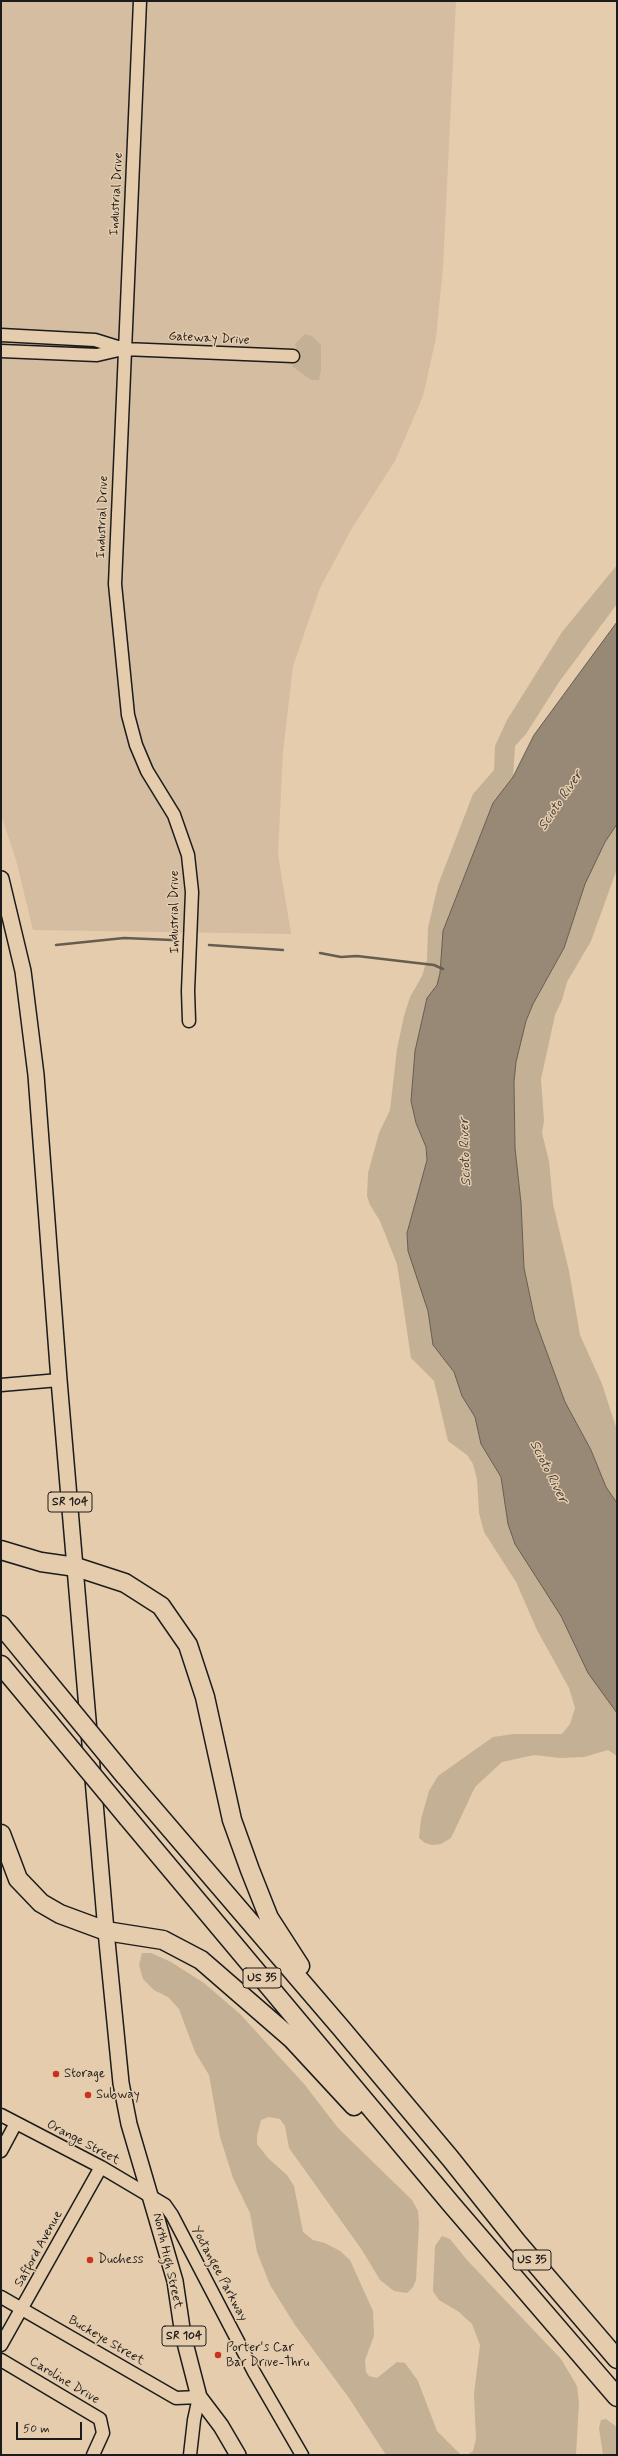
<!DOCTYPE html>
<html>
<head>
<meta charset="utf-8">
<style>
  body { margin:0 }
  #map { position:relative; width:618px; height:2456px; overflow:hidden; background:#e5ccad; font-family:Mynerve,sans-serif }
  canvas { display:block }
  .frame { position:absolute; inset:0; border:2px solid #1c1c1c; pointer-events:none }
  .scale { position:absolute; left:16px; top:2422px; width:66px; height:18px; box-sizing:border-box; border:2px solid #1c1c1c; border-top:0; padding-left:5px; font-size:12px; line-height:14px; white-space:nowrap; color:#1c1c1c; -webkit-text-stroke:3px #e5ccad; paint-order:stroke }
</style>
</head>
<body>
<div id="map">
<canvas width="618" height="2456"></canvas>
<div class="frame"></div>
<div class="scale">50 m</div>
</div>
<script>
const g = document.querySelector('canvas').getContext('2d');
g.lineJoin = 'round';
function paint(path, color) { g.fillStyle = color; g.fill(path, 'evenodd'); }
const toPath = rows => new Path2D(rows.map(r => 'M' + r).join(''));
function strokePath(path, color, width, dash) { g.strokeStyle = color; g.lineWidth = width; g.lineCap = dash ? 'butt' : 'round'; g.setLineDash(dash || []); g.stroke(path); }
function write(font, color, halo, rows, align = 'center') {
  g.font = font + ' Mynerve,sans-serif'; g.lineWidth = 3; g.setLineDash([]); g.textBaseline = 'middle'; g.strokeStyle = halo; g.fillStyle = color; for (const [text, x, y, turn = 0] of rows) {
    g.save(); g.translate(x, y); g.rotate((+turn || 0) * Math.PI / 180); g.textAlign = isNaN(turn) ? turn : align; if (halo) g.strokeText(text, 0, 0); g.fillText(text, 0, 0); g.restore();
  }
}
const built = toPath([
  [1,1,456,1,443,267,436,338,423,396,395,461,352,528,320,588,293,666,283,752,278,854,291,934,33,930,16,860,1,815]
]);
const green = toPath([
  [305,334,312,336,321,345,321,370,319,380,311,380,292,366,297,355,295,344],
  [617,565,617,604,559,682,526,734,515,746,513,777,493,803,488,815,443,931,440,973,437,985,427,998,415,1051,411,1101,416,1123,426,1147,427,1160,407,1233,408,1251,428,1311,433,1345,454,1372,462,1396,475,1417,481,1444,501,1477,508,1524,561,1616,588,1673,617,1713,617,1756,608,1750,584,1757,560,1758,534,1755,502,1762,475,1787,451,1838,441,1844,432,1845,425,1843,419,1838,421,1819,429,1791,438,1776,493,1737,514,1734,562,1734,570,1724,575,1708,569,1688,537,1630,516,1582,484,1532,479,1513,477,1479,473,1464,467,1455,448,1441,434,1381,411,1358,397,1264,380,1221,370,1205,367,1196,368,1173,379,1133,390,1110,397,1049,404,1016,410,997,422,976,427,960,428,928,438,885,473,794,494,770,495,746,507,720,562,632],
  [617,824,617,869,591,941,567,982,562,1000,555,1015,541,1079,544,1121,542,1133,549,1161,553,1204,569,1271,580,1335,602,1384,617,1430,617,1503,606,1487,591,1450,565,1402,535,1320,524,1268,521,1203,515,1148,514,1082,516,1062,526,1021,533,1004,564,948,585,884,605,842],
  [142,1953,151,1953,171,1962,204,1983,240,2014,305,2085,338,2128,412,2200,418,2211,419,2224,416,2280,413,2287,407,2293,394,2291,380,2280,362,2250,289,2148,285,2126,280,2119,269,2117,261,2120,257,2136,257,2144,268,2158,287,2175,294,2186,303,2232,313,2240,325,2243,340,2251,350,2260,373,2311,374,2336,365,2360,366,2372,369,2376,377,2378,397,2362,405,2363,418,2381,437,2431,461,2455,386,2455,349,2398,295,2325,270,2285,257,2252,250,2213,233,2178,220,2137,209,2075,195,2052,179,2009,168,1997,154,1990,143,1979,139,1965],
  [442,2236,450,2239,467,2260,561,2359,577,2386,579,2403,576,2455,467,2455,473,2451,476,2439,474,2394,480,2345,472,2324,459,2312,439,2300,433,2291,435,2246],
  [606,2419,617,2427,617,2455,603,2455,599,2428,601,2420]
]);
const water = toPath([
  [617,622,617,824,605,842,585,884,564,948,533,1004,526,1021,516,1062,514,1082,515,1148,521,1203,524,1268,535,1320,565,1402,591,1450,606,1487,617,1503,617,1713,588,1673,561,1616,515,1544,508,1524,501,1477,481,1444,475,1417,462,1396,454,1372,433,1345,428,1311,408,1251,407,1233,427,1160,426,1147,416,1123,411,1101,415,1051,427,998,437,985,440,973,443,931,493,803,513,777,534,735,617,622]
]);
const stream = toPath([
  [56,945,124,938,172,940],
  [209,945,283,950],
  [320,953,341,957,357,956,434,965,443,969]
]);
const minor = toPath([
  [140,1,115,584,128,715,136,745,147,771,174,815,188,855,192,892,188,991,189,1021],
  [1,335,95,340,124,349,293,356],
  [1,351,97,355,123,349],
  [1,1385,59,1380],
  [1,2115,101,2167,165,2205,172,2215,254,2372,302,2455],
  [1,2151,16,2123],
  [1,2297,176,2398,199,2397,194,2420,190,2455],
  [1,2345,101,2167],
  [1,2360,100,2419,103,2433,93,2455]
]);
const major = toPath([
  [1,879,23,971,36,1075,59,1380,106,1931,121,2083,129,2124,175,2281,183,2335,199,2397,221,2426,238,2455]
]);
const highway = toPath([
  [1,1550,41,1562,76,1567,125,1583,161,1606,188,1645,205,1697,232,1820,250,1870,269,1918,300,1966],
  [1,1625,42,1675],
  [1,1665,46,1719],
  [125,1776,341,2028,450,2158,517,2242,617,2359],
  [128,1818,452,2205,617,2397],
  [1,1834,18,1879,41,1903,60,1914,106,1931,163,1940,201,1960,292,2039,354,2106]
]);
const highwayBridge = toPath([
  [42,1675,125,1776],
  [46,1719,128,1818]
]);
const markers = [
  [56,2074,4,"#c8321e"],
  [88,2095,4,"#c8321e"],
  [90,2260,4,"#c8321e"],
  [218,2355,4,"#c8321e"]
];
const shields = [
  [70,1502,44],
  [262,1978,38],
  [532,2260,38],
  [184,2336,44]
];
const shieldNames = [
  ["SR 104",70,1502],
  ["US 35",262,1978],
  ["US 35",532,2260],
  ["SR 104",184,2336]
];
const streetNames = [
  ["Industrial Drive",117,194,-87],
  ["Gateway Drive",209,339,3],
  ["Industrial Drive",103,517,-88],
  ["Industrial Drive",175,912,-90],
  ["Orange Street",83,2143,28],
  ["Safford Avenue",39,2249,-61],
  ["North High Street",167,2261,77],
  ["Yoctangee Parkway",219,2274,62],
  ["Buckeye Street",106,2341,30],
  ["Caroline Drive",64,2381,31]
];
const poiNames = [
  ["Storage",64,2074],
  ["Subway",96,2095],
  ["Duchess",98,2260],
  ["Porter's Car",226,2348],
  ["Bar Drive-Thru",226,2363]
];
const waterNames = [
  ["Scioto River",561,801,-56],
  ["Scioto River",466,1152,-92],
  ["Scioto River",548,1472,63]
];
paint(built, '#d4bda1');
paint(green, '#c4b095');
paint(water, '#988976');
strokePath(water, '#665d52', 1);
strokePath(stream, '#665d52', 2.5);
strokePath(minor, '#1c1c1c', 15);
strokePath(major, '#1c1c1c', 18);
strokePath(highway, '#1c1c1c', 21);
strokePath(minor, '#e5ccad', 12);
strokePath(major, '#e5ccad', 15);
strokePath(highway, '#e5ccad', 18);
strokePath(highwayBridge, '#1c1c1c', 21, []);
strokePath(highwayBridge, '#e5ccad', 18);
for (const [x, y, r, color] of markers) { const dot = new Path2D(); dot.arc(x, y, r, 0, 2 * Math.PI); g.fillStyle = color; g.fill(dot); strokePath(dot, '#e5ccad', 1.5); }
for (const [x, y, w] of shields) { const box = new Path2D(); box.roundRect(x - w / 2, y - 10, w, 20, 3); g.fillStyle = '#e5ccad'; g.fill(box); strokePath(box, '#1c1c1c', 1); }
write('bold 12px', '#1c1c1c', null, shieldNames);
write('13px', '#1c1c1c', '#e5ccad', streetNames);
write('13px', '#1c1c1c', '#e5ccad', poiNames, 'left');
write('italic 14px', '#413d37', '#e5ccad', waterNames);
</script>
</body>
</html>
